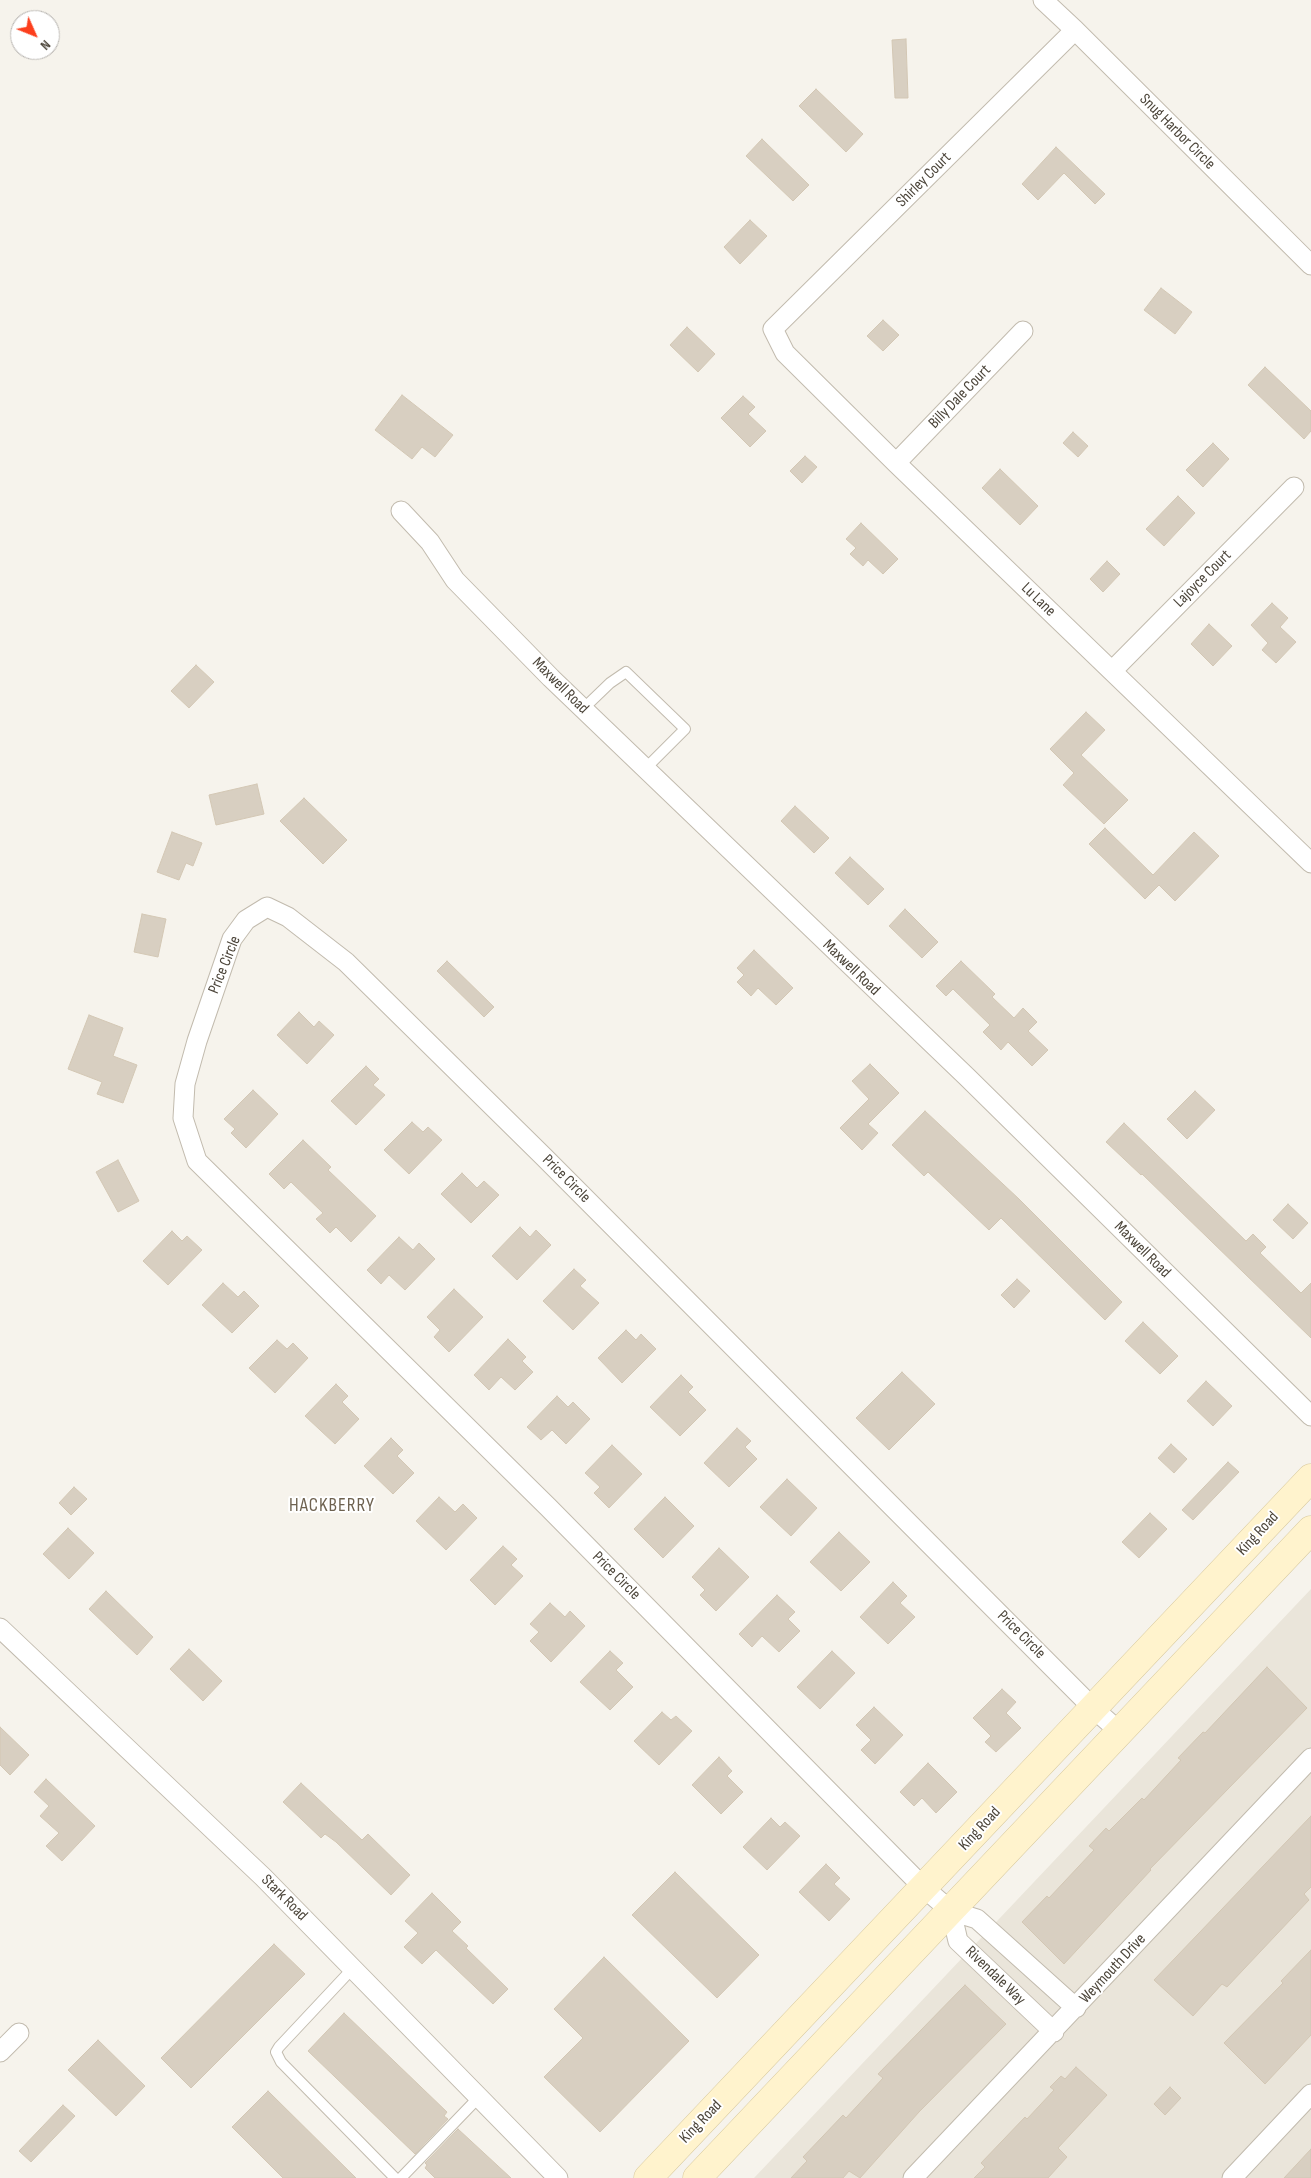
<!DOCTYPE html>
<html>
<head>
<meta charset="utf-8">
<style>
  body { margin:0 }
  #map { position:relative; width:1311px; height:2178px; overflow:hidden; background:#f6f3ec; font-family:"Sofia Sans Condensed",sans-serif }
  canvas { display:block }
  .north { position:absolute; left:10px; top:10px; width:50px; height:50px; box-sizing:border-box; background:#fff; border:1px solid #b7b4b0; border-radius:50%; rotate:134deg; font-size:14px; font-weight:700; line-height:20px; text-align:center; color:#4b4439 }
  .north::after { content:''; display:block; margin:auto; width:18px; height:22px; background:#fc3f1d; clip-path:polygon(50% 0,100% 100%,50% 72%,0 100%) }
</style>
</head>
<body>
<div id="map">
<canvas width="1311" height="2178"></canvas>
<div class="north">N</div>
</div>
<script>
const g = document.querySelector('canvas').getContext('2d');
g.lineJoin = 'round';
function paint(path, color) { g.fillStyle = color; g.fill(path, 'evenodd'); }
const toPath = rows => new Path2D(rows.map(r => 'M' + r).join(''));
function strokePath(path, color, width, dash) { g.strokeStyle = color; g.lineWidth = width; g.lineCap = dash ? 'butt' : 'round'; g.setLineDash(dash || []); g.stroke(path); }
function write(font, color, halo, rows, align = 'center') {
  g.font = font + ' "Sofia Sans Condensed",sans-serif'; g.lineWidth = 4; g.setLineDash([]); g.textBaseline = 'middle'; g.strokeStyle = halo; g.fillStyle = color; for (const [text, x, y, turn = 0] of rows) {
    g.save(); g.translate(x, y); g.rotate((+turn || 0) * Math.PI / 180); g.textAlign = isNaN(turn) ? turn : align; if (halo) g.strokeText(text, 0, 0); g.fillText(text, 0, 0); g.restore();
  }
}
const residential = toPath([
  [1311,1589,1311,2178,754,2178,808,2121]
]);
const building = toPath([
  [906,39,908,98,895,98,892,40,906,39],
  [816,89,863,134,846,152,799,106,816,89],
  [762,139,809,185,793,201,746,156,762,139],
  [1056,147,1105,194,1095,204,1064,173,1038,200,1022,184,1056,147],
  [750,220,767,236,740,264,724,247,750,220],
  [1161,288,1192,312,1175,334,1144,310,1161,288],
  [883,320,899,335,883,351,867,336,883,320],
  [687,327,715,354,698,372,670,345,687,327],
  [1265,367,1311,411,1311,431,1304,439,1248,385,1265,367],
  [402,395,453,435,435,457,422,447,412,459,375,430,402,395],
  [743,396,755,407,748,414,766,431,750,447,721,418,743,396],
  [1073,432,1088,446,1078,457,1063,443,1073,432],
  [1213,443,1229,459,1203,487,1186,470,1213,443],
  [805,456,817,467,802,483,790,471,805,456],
  [1000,469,1038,506,1020,525,982,488,1000,469],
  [1178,496,1195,513,1164,546,1146,529,1178,496],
  [861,523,898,559,883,574,868,560,863,566,850,554,856,548,846,539,861,523],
  [1107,561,1120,574,1103,592,1090,579,1107,561],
  [1272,603,1288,618,1280,627,1296,642,1276,663,1262,650,1268,643,1251,625,1272,603],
  [1209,624,1232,646,1213,666,1191,644,1209,624],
  [196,665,214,682,189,708,171,691,196,665],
  [1086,712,1105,730,1081,755,1128,800,1104,824,1063,785,1074,773,1050,749,1086,712],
  [257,784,264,814,216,825,209,795,257,784],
  [304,798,347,840,323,864,280,821,304,798],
  [795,806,829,838,814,853,781,821,795,806],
  [1105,828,1153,875,1194,832,1219,856,1175,901,1159,885,1145,899,1089,844,1105,828],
  [172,832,202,843,193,866,186,863,179,880,157,872,172,832],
  [850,857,884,889,868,905,835,873,850,857],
  [905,909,938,942,922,958,889,926,905,909],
  [142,914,166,919,158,957,134,952,142,914],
  [754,950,793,988,776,1005,758,988,751,996,737,982,744,975,737,968,754,950],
  [447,961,494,1007,484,1017,437,971,447,961],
  [961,961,995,994,992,997,1014,1018,1023,1008,1037,1022,1028,1031,1048,1050,1032,1066,1008,1042,1001,1050,983,1032,990,1025,953,989,946,996,936,986,961,961],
  [299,1012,314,1027,319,1021,334,1035,307,1064,277,1035,299,1012],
  [89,1015,123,1028,113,1056,137,1065,123,1103,97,1094,102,1082,68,1069,89,1015],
  [870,1064,899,1093,868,1124,878,1133,862,1150,840,1128,869,1099,852,1081,870,1064],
  [366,1066,379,1079,373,1085,385,1095,356,1125,331,1101,366,1066],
  [253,1090,278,1114,246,1148,231,1133,235,1129,224,1119,253,1090],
  [1195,1091,1215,1110,1187,1139,1167,1119,1195,1091],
  [925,1111,1019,1199,1122,1302,1105,1320,1001,1218,989,1230,928,1172,924,1176,892,1145,925,1111],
  [412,1122,423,1132,428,1127,442,1140,409,1174,384,1150,412,1122],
  [1124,1123,1246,1241,1253,1234,1266,1247,1260,1253,1301,1293,1311,1283,1311,1338,1142,1174,1141,1175,1106,1142,1124,1123],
  [303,1140,331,1167,328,1170,376,1216,351,1242,336,1227,330,1233,316,1219,323,1213,291,1182,284,1189,269,1174,303,1140],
  [118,1160,139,1201,118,1212,96,1172,118,1160],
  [462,1173,477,1188,484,1181,499,1195,471,1223,441,1194,462,1173],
  [1288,1204,1308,1223,1293,1239,1273,1220,1288,1204],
  [520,1227,530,1237,536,1230,551,1245,517,1280,492,1256,520,1227],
  [172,1231,182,1241,187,1236,202,1250,168,1285,143,1261,172,1231],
  [399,1237,413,1250,419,1243,435,1259,405,1290,389,1275,381,1284,367,1270,399,1237],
  [574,1269,586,1280,580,1286,599,1303,573,1330,543,1301,574,1269],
  [1017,1279,1030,1291,1014,1308,1001,1295,1017,1279],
  [223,1283,238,1297,244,1291,259,1306,232,1333,202,1305,223,1283],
  [454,1289,483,1317,449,1352,434,1337,440,1330,427,1317,454,1289],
  [1143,1322,1178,1356,1160,1374,1125,1341,1143,1322],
  [626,1330,636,1340,641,1334,656,1349,622,1383,598,1358,626,1330],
  [508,1339,526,1357,522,1361,533,1372,515,1390,501,1377,489,1390,474,1375,508,1339],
  [277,1340,287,1349,293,1343,308,1358,275,1393,249,1368,277,1340],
  [902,1372,935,1404,889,1450,856,1418,902,1372],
  [681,1375,693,1387,688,1392,706,1410,680,1436,650,1407,681,1375],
  [1206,1381,1232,1406,1213,1426,1187,1401,1206,1381],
  [336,1384,348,1396,342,1402,359,1419,335,1444,305,1416,336,1384],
  [557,1396,568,1407,573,1402,590,1419,566,1444,552,1430,541,1440,527,1427,557,1396],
  [737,1428,751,1441,745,1447,757,1459,729,1487,704,1463,737,1428],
  [391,1438,403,1450,397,1456,414,1473,393,1494,364,1466,391,1438],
  [1171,1444,1187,1459,1174,1473,1158,1458,1171,1444],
  [612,1445,642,1474,609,1508,594,1493,600,1487,585,1473,612,1445],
  [1228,1462,1239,1472,1193,1520,1182,1510,1228,1462],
  [787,1479,817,1508,791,1536,760,1507,787,1479],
  [74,1487,87,1499,71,1515,59,1503,74,1487],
  [439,1497,455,1512,463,1504,477,1518,446,1550,416,1521,439,1497],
  [665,1497,694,1526,663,1558,634,1529,665,1497],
  [1150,1513,1167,1529,1139,1558,1122,1542,1150,1513],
  [68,1528,94,1553,69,1579,43,1554,68,1528],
  [839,1532,870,1562,841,1591,810,1562,839,1532],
  [503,1546,517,1559,511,1565,523,1576,495,1605,470,1580,503,1546],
  [719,1548,749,1577,716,1611,700,1595,705,1590,692,1577,719,1548],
  [893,1582,907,1596,900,1603,915,1617,888,1644,860,1617,893,1582],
  [106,1591,153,1637,137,1655,89,1609,106,1591],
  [777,1595,795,1612,788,1619,800,1631,779,1652,762,1636,752,1647,739,1634,777,1595],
  [550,1603,565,1617,570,1611,585,1626,551,1662,530,1641,539,1632,530,1624,550,1603],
  [189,1649,222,1681,203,1701,170,1669,189,1649],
  [610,1651,623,1663,616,1670,633,1687,610,1710,580,1682,610,1651],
  [832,1651,855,1673,820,1709,797,1687,832,1651],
  [1267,1667,1307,1708,1150,1869,1151,1870,1064,1964,1022,1922,1047,1896,1049,1898,1094,1850,1089,1846,1106,1828,1109,1831,1142,1798,1144,1800,1181,1760,1178,1758,1203,1732,1205,1733,1267,1667],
  [1002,1689,1016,1702,1006,1713,1021,1728,996,1752,985,1742,991,1736,973,1718,1002,1689],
  [874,1707,903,1735,875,1764,861,1750,871,1740,856,1725,874,1707],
  [662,1712,671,1720,676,1716,692,1731,659,1765,634,1741,662,1712],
  [0,1727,29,1755,10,1775,0,1765,0,1727],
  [719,1757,732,1771,727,1776,743,1792,721,1814,692,1785,719,1757],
  [928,1763,957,1792,936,1813,922,1798,914,1806,900,1792,928,1763],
  [46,1779,95,1826,62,1861,46,1846,59,1833,40,1816,49,1806,34,1792,46,1779],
  [301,1783,362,1840,368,1834,410,1875,391,1895,336,1842,325,1834,321,1838,283,1802,301,1783],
  [1311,1816,1311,1887,1304,1894,1309,1900,1227,1987,1222,1984,1193,2016,1154,1980,1311,1816],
  [771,1818,780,1827,785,1822,800,1836,767,1870,743,1847,771,1818],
  [826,1864,840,1878,834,1884,850,1899,829,1921,799,1892,826,1864],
  [675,1872,759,1955,717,1998,632,1915,675,1872],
  [432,1893,461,1922,452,1931,468,1946,466,1948,508,1989,493,2004,436,1950,422,1964,404,1947,418,1933,405,1921,432,1893],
  [274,1944,305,1974,191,2088,161,2058,274,1944],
  [1311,1950,1311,2035,1265,2084,1224,2043,1283,1983,1281,1981,1311,1950],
  [604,1957,689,2041,600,2132,544,2077,583,2038,554,2009,604,1957],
  [965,1985,1006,2024,919,2112,860,2178,849,2171,843,2178,791,2178,807,2161,803,2157,843,2115,846,2118,883,2078,878,2074,965,1985],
  [344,2013,447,2112,444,2116,448,2119,415,2154,308,2051,344,2013],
  [98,2040,145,2086,116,2116,68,2070,98,2040],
  [1076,2067,1107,2095,1058,2148,1067,2157,1048,2178,974,2178,985,2167,981,2163,1025,2117,1027,2119,1054,2090,1050,2087,1061,2076,1065,2079,1076,2067],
  [1170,2087,1181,2098,1165,2115,1154,2104,1170,2087],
  [268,2091,356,2178,283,2178,232,2127,268,2091],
  [63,2105,75,2116,31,2162,19,2151,63,2105],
  [458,2129,511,2178,435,2178,425,2168,427,2165,425,2163,458,2129],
  [1311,2149,1311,2178,1284,2178,1311,2149]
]);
const lane = toPath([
  [583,709,610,683,626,672,685,729,645,769],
  [353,1968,279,2047,276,2052,281,2062,395,2178],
  [401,2178,479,2097]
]);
const street = toPath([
  [1043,0,1075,30,1311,265],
  [1075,30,773,329,785,353,896,463,1311,863],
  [896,463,1023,331],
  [401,511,430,542,455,580,551,678,967,1077,1311,1416],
  [1112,671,1294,487],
  [0,1628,263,1877,558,2178],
  [951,1911,958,1941,1054,2032],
  [1076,2008,977,1919,951,1911,924,1888,548,1507,197,1161,183,1118,185,1084,197,1041,232,939,246,920,267,907,288,917,346,962,544,1157,1094,1709,1120,1732],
  [0,2052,19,2033],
  [913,2178,1311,1758],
  [1232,2178,1311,2094]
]);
const secondary = toPath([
  [648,2178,1311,1478],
  [697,2178,1311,1530]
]);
const streetNames = [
  ["Snug Harbor Circle",1177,132,45],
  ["Shirley Court",924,180,-45],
  ["Billy Dale Court",960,397,-46],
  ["Lajoyce Court",1203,579,-45],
  ["Lu Lane",1038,600,44],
  ["Maxwell Road",560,686,45],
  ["Price Circle",225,965,-68],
  ["Maxwell Road",851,968,44],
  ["Price Circle",566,1179,45],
  ["Maxwell Road",1142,1250,45],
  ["King Road",1258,1534,-47],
  ["Price Circle",616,1576,45],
  ["Price Circle",1021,1635,45],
  ["King Road",980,1829,-47],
  ["Stark Road",284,1898,45],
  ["Weymouth Drive",1113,1969,-47],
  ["Rivendale Way",995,1976,44],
  ["King Road",701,2122,-46]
];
const quarterNames = [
  ["HACKBERRY",332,1506]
];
paint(residential, '#eae5da');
paint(building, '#d8cfc1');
strokePath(building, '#d3c7b4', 1);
strokePath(lane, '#c2bbae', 12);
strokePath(street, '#c2bbae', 21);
strokePath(secondary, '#d6c79b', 29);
strokePath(lane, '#fff', 10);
strokePath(street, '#fff', 19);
strokePath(secondary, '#fff3cd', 28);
write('16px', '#4b4439', '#fff', streetNames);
g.letterSpacing = '1px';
write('19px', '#6e6250', '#fff', quarterNames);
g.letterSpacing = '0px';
</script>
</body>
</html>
